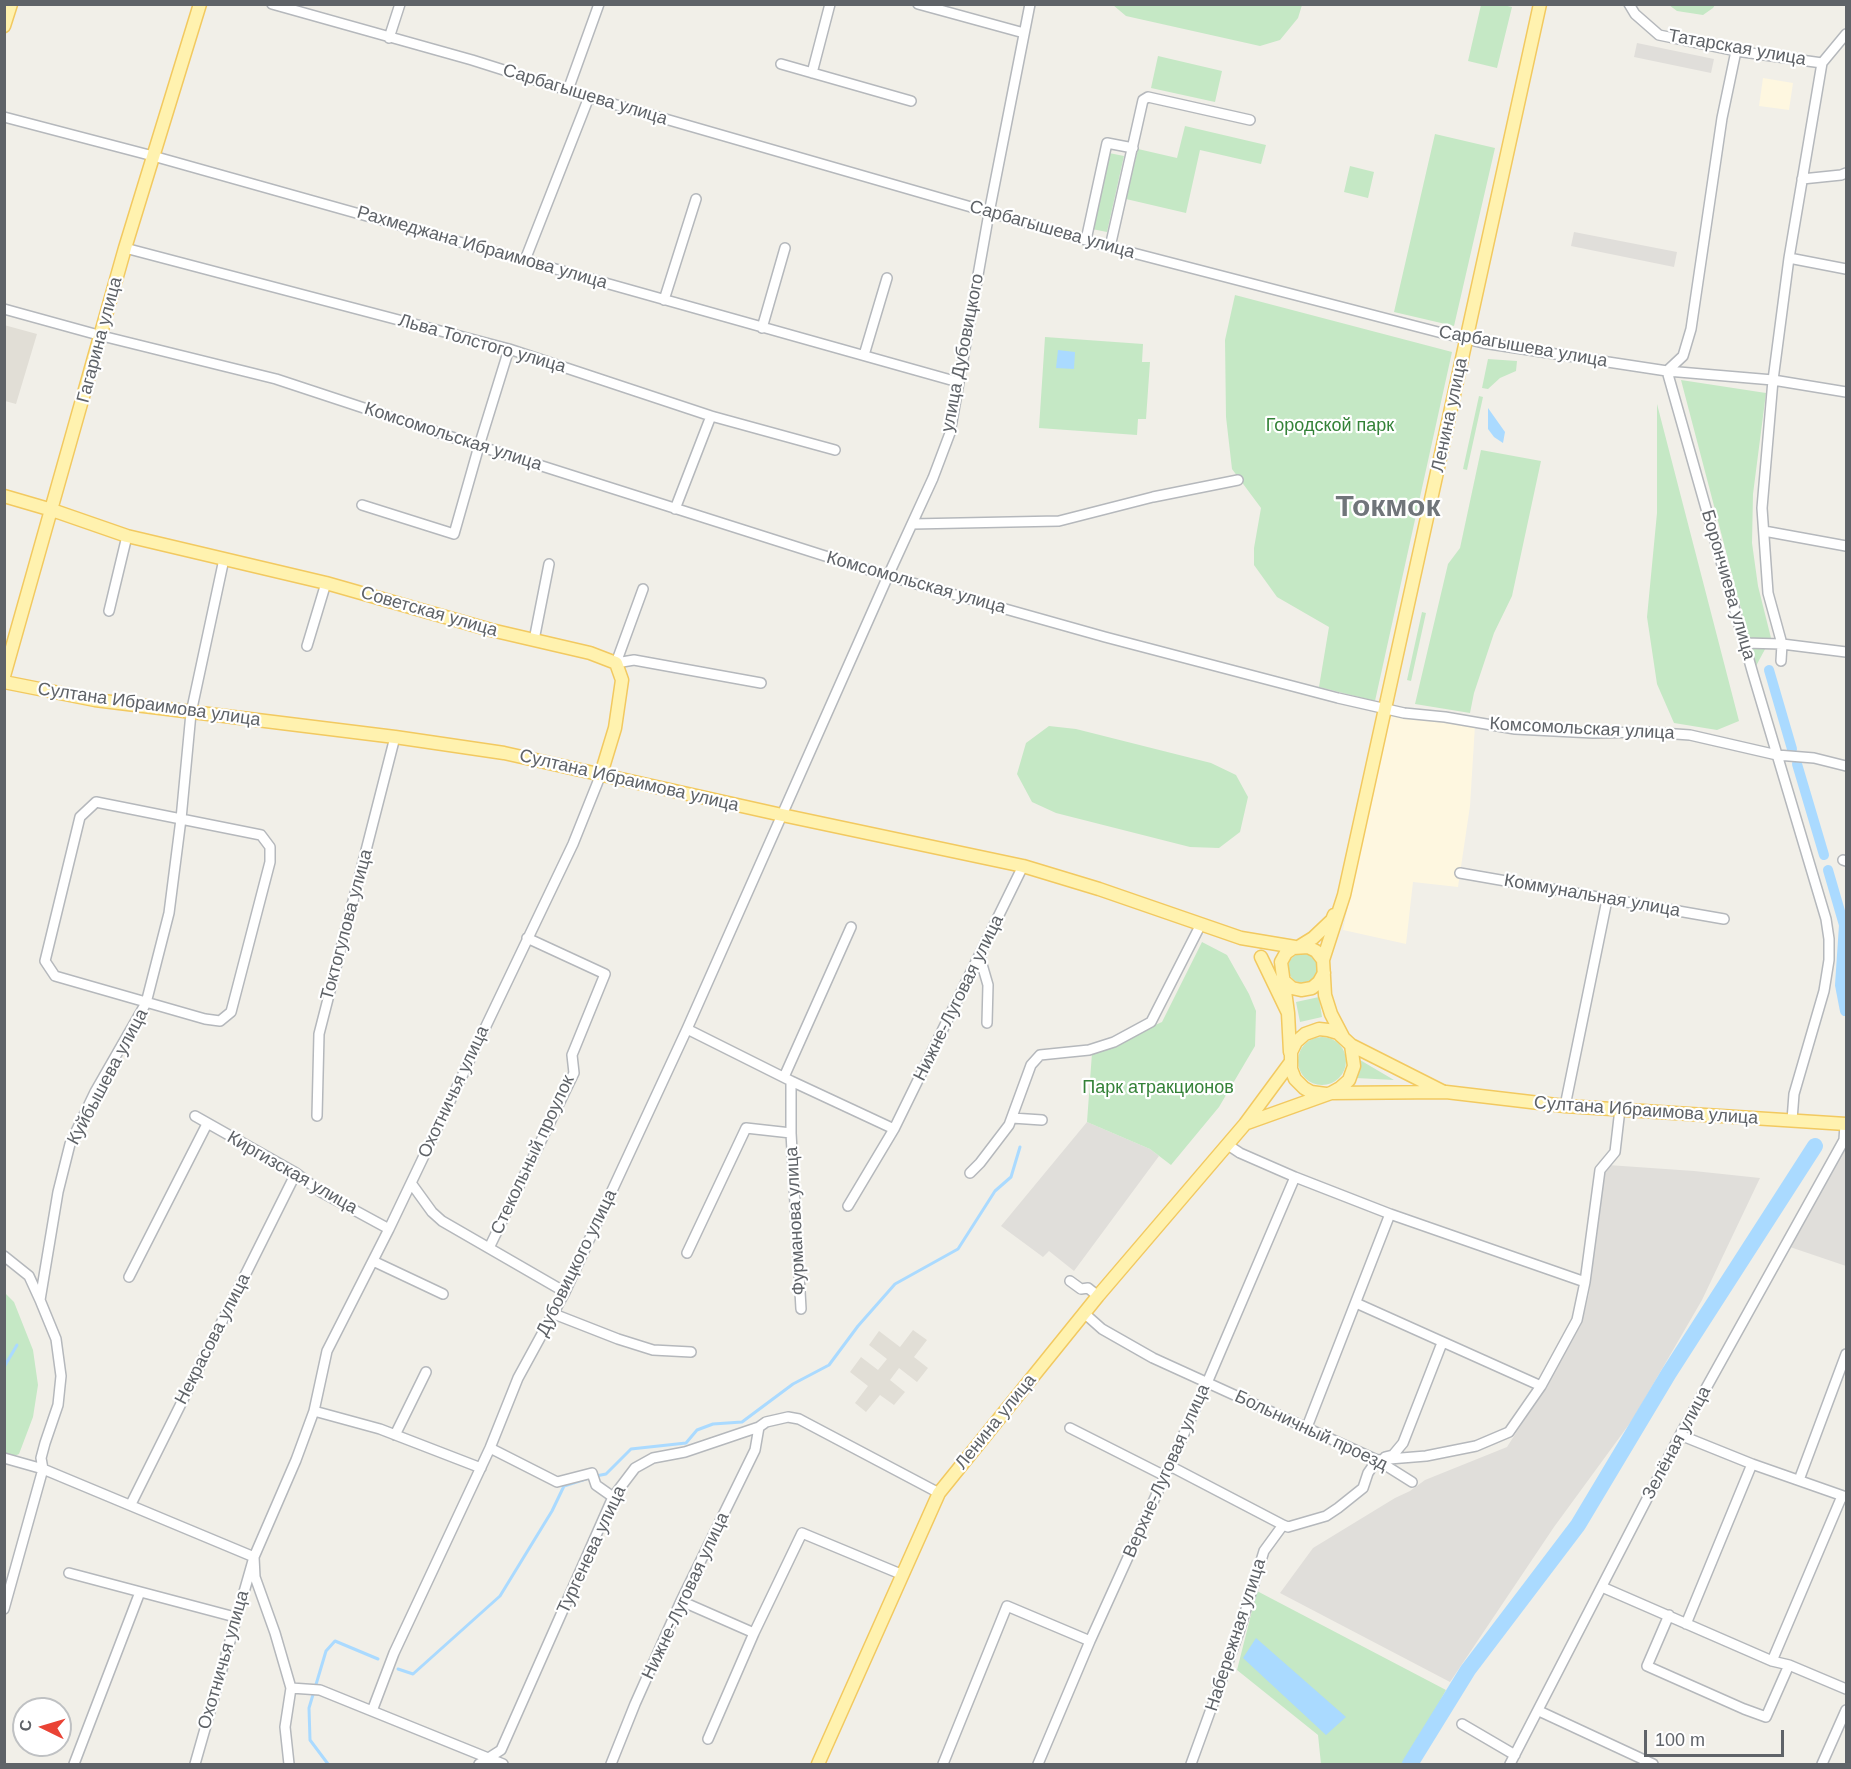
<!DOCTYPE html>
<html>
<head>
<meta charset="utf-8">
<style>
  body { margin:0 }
  #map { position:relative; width:1851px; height:1769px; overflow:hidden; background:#f1efe8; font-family:Arial,sans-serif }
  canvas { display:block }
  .frame { position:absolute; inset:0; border:6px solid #5f6368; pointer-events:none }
  .north { position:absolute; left:12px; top:1697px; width:60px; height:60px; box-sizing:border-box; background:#fff; border:2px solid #bfc1c3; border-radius:50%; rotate:275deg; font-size:16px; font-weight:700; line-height:24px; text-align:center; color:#5f6368 }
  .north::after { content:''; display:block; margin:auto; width:21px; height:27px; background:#ea4335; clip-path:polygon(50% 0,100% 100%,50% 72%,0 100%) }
  .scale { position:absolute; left:1644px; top:1730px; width:140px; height:27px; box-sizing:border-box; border:3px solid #5f6368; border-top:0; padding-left:8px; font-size:18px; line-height:21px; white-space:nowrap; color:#5f6368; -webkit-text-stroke:4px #fff; paint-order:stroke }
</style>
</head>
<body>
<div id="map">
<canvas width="1851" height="1769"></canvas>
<div class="frame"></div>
<div class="north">С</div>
<div class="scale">100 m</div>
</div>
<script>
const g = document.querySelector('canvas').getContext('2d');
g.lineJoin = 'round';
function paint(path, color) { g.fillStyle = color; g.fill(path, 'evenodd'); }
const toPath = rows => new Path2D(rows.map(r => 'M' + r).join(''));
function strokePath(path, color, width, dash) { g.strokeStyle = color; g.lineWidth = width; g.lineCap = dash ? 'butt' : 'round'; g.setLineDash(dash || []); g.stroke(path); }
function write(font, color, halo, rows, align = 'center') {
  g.font = font + ' Arial,sans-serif'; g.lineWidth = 4.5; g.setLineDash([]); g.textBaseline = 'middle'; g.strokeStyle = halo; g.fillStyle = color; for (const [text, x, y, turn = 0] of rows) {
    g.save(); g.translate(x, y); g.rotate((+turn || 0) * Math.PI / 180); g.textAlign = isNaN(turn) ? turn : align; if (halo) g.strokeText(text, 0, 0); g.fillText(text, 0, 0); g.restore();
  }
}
const commercial = toPath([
  [1763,78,1793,83,1789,110,1759,106],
  [1388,713,1475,725,1470,806,1458,887,1413,882,1406,944,1343,930]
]);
const industrial = toPath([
  [1637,43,1714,59,1711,73,1634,57],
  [1574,232,1677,252,1674,267,1571,246],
  [1087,1122,1150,1149,1159,1156,1074,1271,1049,1251,1043,1257,1001,1226],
  [1846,1146,1846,1266,1790,1247],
  [1608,1165,1694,1171,1760,1178,1702,1300,1633,1419,1554,1527,1450,1682,1280,1593,1313,1548,1395,1498,1410,1491,1425,1480,1507,1447,1546,1386,1581,1325,1589,1294,1605,1168]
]);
const education = toPath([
  [4,325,37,334,16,404,5,401],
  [913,1330,927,1340,914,1357,928,1368,917,1382,899,1368,890,1380,905,1392,894,1405,880,1395,866,1412,855,1403,868,1386,850,1372,861,1357,878,1370,887,1359,869,1345,879,1331,900,1347]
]);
const green = toPath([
  [1113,5,1302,5,1298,18,1280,40,1260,46,1126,16],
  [1481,5,1503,5,1512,7,1497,68,1468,61],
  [1669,5,1715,5,1713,8,1703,15,1677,11],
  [1158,56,1222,71,1215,102,1151,88],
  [1185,126,1266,145,1261,164,1200,150,1186,213,1126,199,1138,149,1177,158],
  [1435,134,1495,148,1454,326,1394,312],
  [1109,153,1124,156,1107,232,1092,229],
  [1350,166,1374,172,1368,198,1344,192],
  [1235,295,1452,352,1375,701,1319,687,1329,627,1277,597,1254,565,1254,548,1261,508,1232,469,1226,417,1225,340],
  [1045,337,1143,344,1142,362,1150,362,1146,419,1138,419,1137,435,1039,428],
  [1488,359,1517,361,1516,371,1500,378,1488,389,1482,388],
  [1681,380,1766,393,1753,494,1752,543,1758,586,1771,638,1756,666],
  [1479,396,1483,397,1467,470,1463,469],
  [1657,404,1739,721,1717,730,1674,723,1657,684,1647,617,1657,513],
  [1481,450,1541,461,1512,596,1494,633,1474,693,1470,713,1415,704,1448,564,1460,548],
  [1422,612,1426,613,1411,681,1407,680],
  [1049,726,1076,729,1211,763,1236,775,1248,797,1240,832,1219,848,1190,847,1056,813,1032,802,1017,774,1026,743],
  [1202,942,1227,955,1249,994,1256,1011,1255,1046,1219,1107,1171,1165,1150,1149,1087,1122,1092,1053,1162,1022],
  '1288 968a15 15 0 1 1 30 0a15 15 0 1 1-30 0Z',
  [1319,997,1322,1017,1300,1022,1296,1002],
  '1298 1061a24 24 0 1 1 48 0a24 24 0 1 1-48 0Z',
  [1360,1060,1394,1080,1356,1078,1360,1069],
  [4,1292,14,1302,33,1350,38,1385,33,1417,19,1454,5,1460],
  [1257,1591,1446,1690,1406,1764,1321,1764,1318,1735,1237,1670]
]);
const water = toPath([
  [1058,350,1075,352,1074,369,1056,368],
  [1488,408,1505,432,1503,443,1494,437,1488,429],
  [1256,1638,1346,1717,1326,1735,1243,1658]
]);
const stream = toPath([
  [4,1367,17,1345],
  [596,1476,606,1474,631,1449,686,1443,697,1430,713,1424,742,1422,793,1384,829,1365,858,1326,895,1284,958,1249,995,1191,1011,1177,1020,1147],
  [398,1669,413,1674,500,1596,552,1511,564,1486,589,1478],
  [328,1764,310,1740,309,1708,326,1651,335,1641,378,1659]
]);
const canal = toPath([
  [1769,670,1792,749],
  [1797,764,1824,855],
  [1828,870,1844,925,1840,985,1845,1011]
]);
const river = toPath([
  [1410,1764,1468,1670,1578,1525,1669,1373,1815,1146]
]);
const minor = toPath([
  [272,4,472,60,589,97,1110,247,1438,332,1483,343,1667,371,1773,380,1846,392],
  [918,4,1024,33],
  [1629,4,1635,14,1659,35,1736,51,1822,63],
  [389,38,400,4],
  [1736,51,1722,118,1691,329,1683,356,1667,371,1753,674,1826,919,1829,939,1829,960,1824,991,1794,1094,1792,1120],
  [781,64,911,101],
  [812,73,830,4],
  [568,90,599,4],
  [4,117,153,156,958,382],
  [1802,179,1841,175,1846,173],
  [1086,240,1107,143,1133,148],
  [1110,247,1143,100,1148,97,1250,120],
  [125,248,509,349,711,416,835,450],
  [1789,258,1846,269],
  [525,260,589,97],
  [664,300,696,199],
  [4,309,102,336,276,379,479,446,888,576,1105,637,1338,698,1404,713,1445,717,1515,729,1593,733,1647,732,1690,735,1777,755,1814,758,1846,766],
  [762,328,785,248],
  [864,355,887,278],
  [362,505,454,534,479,446,509,349],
  [675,509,711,416],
  [912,524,1059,521,1153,497,1238,480],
  [1764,531,1846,546],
  [643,589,616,663,634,660,761,683],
  [109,611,127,536],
  [534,640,549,564],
  [1744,643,1782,644,1846,652],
  [307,646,326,583],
  [1781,661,1782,644,1768,593,1762,508,1773,380,1789,258,1822,63,1846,34],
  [96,802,261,835,270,847,270,862,231,1012,220,1021,205,1019,55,976,45,961,80,817,96,802],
  [1843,860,1846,861],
  [1460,873,1724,919],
  [981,954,981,961,988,985,987,1023],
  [687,1029,791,1081,791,1133,801,1309],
  [784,1077,851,927],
  [791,1081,894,1129],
  [1565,1106,1607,900],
  [195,1116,296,1173,321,1192,389,1229],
  [317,1116,319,1034,395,737],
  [1012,1118,1042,1120],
  [1228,1145,1240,1153,1295,1177,1390,1214,1585,1282],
  [970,1173,980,1163,1009,1125,1031,1065,1040,1055,1089,1050,1114,1042,1151,1022,1201,924],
  [411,1183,432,1212,442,1221,565,1292],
  [848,1206,894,1129,1023,866],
  [489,1248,574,1073,572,1055,605,974,527,938],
  [687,1253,746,1128,791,1133],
  [4,1256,29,1276,40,1300],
  [373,1261,443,1294],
  [129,1277,207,1124],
  [1070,1281,1081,1289,1088,1288,1098,1296],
  [1356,1303,1541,1386],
  [1084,1313,1102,1329,1153,1358,1377,1460,1412,1482],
  [554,1314,618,1339,653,1350,691,1352],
  [314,1411,380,1429,481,1468],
  [1307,1427,1390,1214],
  [1070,1428,1165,1476],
  [395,1435,426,1372],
  [1680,1435,1752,1464,1846,1497],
  [490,1448,557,1482,592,1473,596,1485,613,1497],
  [1385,1457,1393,1455,1403,1443,1442,1343],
  [4,1458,43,1469,254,1557,195,1764],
  [1377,1460,1426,1456,1476,1446,1509,1432,1541,1386,1577,1320,1585,1282,1600,1170,1615,1152,1620,1109],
  [1170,1466,1283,1525],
  [1799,1480,1846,1354],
  [131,1504,296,1173],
  [69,1573,235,1617],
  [1602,1587,1772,1661,1789,1665,1846,1689],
  [681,1601,754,1633],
  [4,1609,43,1469,41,1458,45,1443,58,1405,61,1376,56,1339,40,1300,58,1192,70,1144,95,1092,146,1003,169,913,181,819,191,713,224,559],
  [1669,1615,1647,1666,1744,1709,1766,1717,1789,1665],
  [1686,1624,1752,1464],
  [1772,1661,1842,1496],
  [291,1688,320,1690,503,1764],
  [372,1711,394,1653,490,1448,518,1378,565,1292,687,1029,888,576,933,478,950,433,989,213,1030,4],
  [1539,1711,1653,1764],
  [1462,1724,1515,1755],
  [708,1739,754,1633,802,1533,903,1575],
  [74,1764,140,1592],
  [289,1764,285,1727,291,1688,275,1633,255,1577,254,1557,296,1460,314,1411,327,1351,389,1229,573,844,601,774],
  [479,1764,501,1750,613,1497,635,1468,653,1458,685,1452,759,1427,766,1422,788,1417,799,1419,939,1493],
  [611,1764,635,1704,681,1601,755,1450,759,1427],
  [943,1764,1007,1606,1090,1641],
  [1038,1764,1090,1641,1207,1383,1295,1177],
  [1191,1764,1239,1632,1264,1551,1283,1525,1288,1527,1326,1516,1338,1508,1363,1488,1368,1473,1377,1460],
  [1510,1764,1680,1435,1844,1140,1845,1124],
  [1822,1764,1846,1710]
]);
const major = toPath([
  [4,26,11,4],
  [4,496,52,510,127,536,326,583,491,630,590,653,616,663,622,680,615,728,601,774],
  [4,676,125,248,200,4],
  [4,682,95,700,395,737,504,753,782,815,1023,866,1099,889,1241,938,1295,947],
  [1300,946,1313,938,1332,920,1334,915],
  [1261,957,1288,1013,1290,1052],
  [1323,960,1344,895,1540,4],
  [1283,980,1292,988,1301,990,1312,988,1319,982,1324,973],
  [1288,1013,1281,962,1286,953,1293,948,1308,947,1316,951,1323,960,1325,995,1331,1014,1343,1037],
  [1351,1045,1442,1091],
  [1331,1093,1446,1092,1565,1106,1846,1124],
  [1247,1123,1331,1093,1340,1088,1349,1080,1354,1066,1351,1045,1338,1033,1328,1030,1319,1029,1305,1034,1296,1042,1291,1052,1291,1069,1295,1079,1304,1088,1311,1092,1326,1094],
  [818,1764,939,1493,1098,1296,1245,1124,1290,1063]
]);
const streetNames = [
  ["Татарская улица",1737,48,10],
  ["Сарбагышева улица",585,95,17],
  ["Сарбагышева улица",1052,230,16],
  ["Рахмеджана Ибраимова улица",482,248,16],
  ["Гагарина улица",100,340,-75],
  ["Льва Толстого улица",482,344,16],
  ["Сарбагышева улица",1523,347,10],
  ["улица Дубовицкого",963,353,-79],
  ["Ленина улица",1450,415,-78],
  ["Комсомольская улица",453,437,18],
  ["Комсомольская улица",916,583,16],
  ["Борончиева улица",1728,585,74],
  ["Советская улица",429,612,16],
  ["Султана Ибраимова улица",149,705,8],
  ["Комсомольская улица",1582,729,3],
  ["Султана Ибраимова улица",629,781,13],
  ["Коммунальная улица",1592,896,10],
  ["Токтогулова улица",347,925,-75],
  ["Нижне-Луговая улица",959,998,-64],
  ["Куйбышева улица",108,1077,-62],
  ["Охотничья улица",454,1092,-65],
  ["Султана Ибраимова улица",1646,1111,4],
  ["Стекольный проулок",533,1155,-65],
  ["Киргизская улица",292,1173,30],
  ["Фурманова улица",796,1221,-93],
  ["Дубовицкого улица",577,1263,-64],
  ["Некрасова улица",213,1339,-63],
  ["Ленина улица",996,1422,-51],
  ["Больничный проезд",1311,1431,25],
  ["Зелёная улица",1677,1443,-62],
  ["Верхне-Луговая улица",1167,1471,-66],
  ["Тургенева улица",592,1550,-65],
  ["Нижне-Луговая улица",686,1596,-65],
  ["Набережная улица",1236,1635,-72],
  ["Охотничья улица",224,1660,-74]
];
const parkNames = [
  ["Городской парк",1330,426],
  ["Парк атракционов",1158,1088]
];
const townNames = [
  ["Токмок",1388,508]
];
paint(commercial, '#fef7e0');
paint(industrial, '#e0deda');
paint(education, '#e1ded6');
paint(green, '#c5e8c5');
paint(water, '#aadaff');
strokePath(stream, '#aadaff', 3);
strokePath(canal, '#aadaff', 10);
strokePath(river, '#aadaff', 16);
strokePath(minor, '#b5b8bc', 12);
strokePath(major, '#f2c960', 15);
strokePath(minor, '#fff', 9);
strokePath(major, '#fff2af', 12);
write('18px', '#5f6368', '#fff', streetNames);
write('18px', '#348238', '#fff', parkNames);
write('bold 30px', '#70757a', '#fff', townNames);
</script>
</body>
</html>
